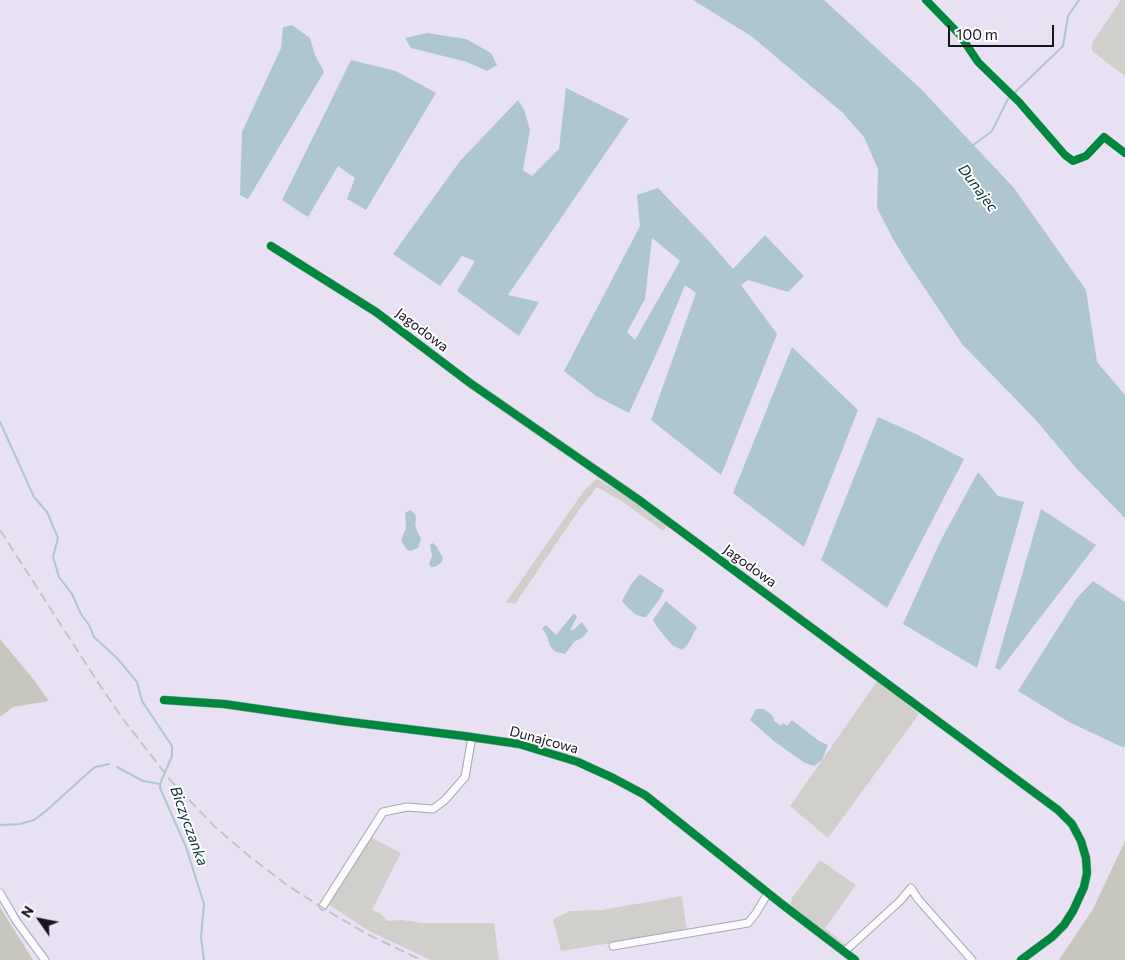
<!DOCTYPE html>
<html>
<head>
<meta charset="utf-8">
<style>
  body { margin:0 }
  #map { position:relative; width:1125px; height:960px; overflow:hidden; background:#e7e1f3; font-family:Commissioner,sans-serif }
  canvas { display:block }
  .north { position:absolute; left:15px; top:895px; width:50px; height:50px; -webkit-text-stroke:4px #fff; paint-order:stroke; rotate:303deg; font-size:14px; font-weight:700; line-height:20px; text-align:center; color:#18141f }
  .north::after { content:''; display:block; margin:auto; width:18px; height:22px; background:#18141f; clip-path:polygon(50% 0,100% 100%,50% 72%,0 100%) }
  .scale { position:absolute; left:948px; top:25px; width:106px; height:22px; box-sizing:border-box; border:2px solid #18141f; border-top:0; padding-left:6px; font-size:15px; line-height:18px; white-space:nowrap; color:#18141f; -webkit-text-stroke:4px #fff; paint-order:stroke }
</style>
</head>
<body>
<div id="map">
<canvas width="1125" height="960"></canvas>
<div class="north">N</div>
<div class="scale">100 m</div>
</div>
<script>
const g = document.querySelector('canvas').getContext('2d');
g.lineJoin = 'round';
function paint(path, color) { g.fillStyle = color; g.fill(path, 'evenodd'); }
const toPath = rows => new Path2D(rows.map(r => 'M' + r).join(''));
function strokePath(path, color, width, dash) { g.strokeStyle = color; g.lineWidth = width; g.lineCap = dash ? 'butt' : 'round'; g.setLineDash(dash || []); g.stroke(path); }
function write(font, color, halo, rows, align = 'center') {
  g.font = font + ' Commissioner,sans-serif'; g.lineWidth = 4; g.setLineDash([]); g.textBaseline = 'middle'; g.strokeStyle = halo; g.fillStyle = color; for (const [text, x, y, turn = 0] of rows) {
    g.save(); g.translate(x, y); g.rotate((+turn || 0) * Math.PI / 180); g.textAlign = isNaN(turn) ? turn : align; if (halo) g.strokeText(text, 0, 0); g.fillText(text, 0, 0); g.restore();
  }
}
const green = toPath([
  [1121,0,1125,0,1125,76,1092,51,1092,43],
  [597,479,624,495,667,525,663,531,623,502,597,487,579,510,515,604,506,602,583,492,592,483],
  [878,680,919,714,828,838,790,806],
  [370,837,401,853,372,910,381,914,387,921,402,920,422,923,494,923,499,960,431,960,369,931,328,904],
  [820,860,856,885,825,928,848,947,841,947,793,908,791,903,792,898],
  [682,896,687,931,561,951,553,919,570,911,602,910]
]);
const forest = toPath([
  [0,639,34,680,49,701,13,707,0,717],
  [1125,841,1125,960,1059,960,1093,909],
  [0,907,6,917,33,960,0,960]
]);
const water = toPath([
  [693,0,824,0,920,88,1014,188,1086,290,1097,362,1125,395,1125,518,1077,469,1034,418,962,344,907,262,893,239,877,208,878,169,864,137,843,113,751,36],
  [292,25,310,38,315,55,324,72,248,199,240,195,242,132,281,48,283,27],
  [427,33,466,39,491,53,497,65,487,71,467,62,411,48,405,38],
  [351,60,396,71,436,93,366,210,347,199,355,178,338,166,308,217,282,200],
  [566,88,629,119,508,295,539,302,519,336,457,291,475,261,462,256,440,286,393,254,460,161,518,100,524,109,530,130,523,170,532,176,559,149],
  [658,188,708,240,733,269,765,235,804,276,788,292,748,280,741,285,777,334,721,475,651,420,696,293,685,285,663,339,629,413,596,396,564,371,640,226,637,195],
  [652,238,680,261,635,340,627,332,645,299],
  [792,347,858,410,804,547,733,493],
  [878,417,916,434,964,459,887,608,821,560],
  [978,472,998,496,1024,502,977,668,903,624,940,542],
  [1041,509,1096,545,1000,670,995,668],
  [410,510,415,514,416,519,415,526,421,539,418,548,410,551,406,549,401,540,406,528,405,513],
  [433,543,437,547,443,558,442,562,435,567,431,567,429,564,432,556,430,545],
  [640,574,664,590,659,600,646,617,642,617,635,614,628,608,622,601,632,583],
  [1093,581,1125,602,1125,745,1124,748,1069,722,1018,691,1077,598],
  [666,601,697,627,688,644,682,650,672,645,657,627,653,620],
  [574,613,577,617,570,630,573,630,582,622,588,631,583,637,574,642,565,654,556,652,550,646,547,636,542,628,546,625,556,635],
  [756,709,764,709,773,716,774,721,781,726,783,723,787,726,792,720,819,741,828,745,822,760,814,766,805,763,775,742,750,720]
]);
const stream = toPath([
  [972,146,992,131,1008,99,1063,46,1068,16,1079,0],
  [0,422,34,497,47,512,58,538,53,557,59,577,72,594,81,614,89,625,94,637,117,658,137,682,142,701,172,746,172,756,160,784,160,788,186,847,204,904,201,937,204,960],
  [117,767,143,781,160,784],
  [0,825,20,824,34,820,46,811,89,772,95,767,109,764]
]);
const minor = toPath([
  [271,246,376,312,470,383,639,500,1058,810,1072,824,1081,841,1086,858,1087,873,1084,887,1073,911,1064,925,1052,937,1021,960],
  [164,700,224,704,342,721,464,736,519,744,578,762,613,778,645,795,783,905,855,960],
  [0,893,17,922,45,960],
  [323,906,383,812,407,807,433,809,445,800,465,777,472,737],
  [613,946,748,923,756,913,768,893],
  [844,952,900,901,911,888,918,899,972,960]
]);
const rail = toPath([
  [0,530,97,681,123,719,171,781,214,826,249,856,287,885,326,910,367,934,421,960]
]);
const cycleway = toPath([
  [926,0,960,35,978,62,1019,102,1065,155,1073,161,1078,159,1086,156,1104,137,1125,153],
  [271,246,376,312,470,383,639,500,1058,810,1072,824,1081,841,1086,858,1087,873,1084,887,1073,911,1064,925,1052,937,1021,960],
  [164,700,224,704,342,721,464,736,519,744,578,762,613,778,645,795,783,905,855,960]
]);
const streetNames = [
  ["Jagodowa",422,330,37],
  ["Jagodowa",750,566,36],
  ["Dunajcowa",544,740,15]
];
const waterNames = [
  ["Dunajec",978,188,53],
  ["Biczyczanka",189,826,70]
];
paint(green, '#d0cfcc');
paint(forest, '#c8c7bf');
paint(water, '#aec6cf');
strokePath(stream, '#aec6cf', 2);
strokePath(minor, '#a9a5b3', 9);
strokePath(minor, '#fbfafd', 7);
strokePath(rail, '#c3c2c7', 2, [10, 5]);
strokePath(cycleway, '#00873e', 8);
write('14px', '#18141f', '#fff', streetNames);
write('italic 15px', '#0d3336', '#fff', waterNames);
</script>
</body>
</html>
